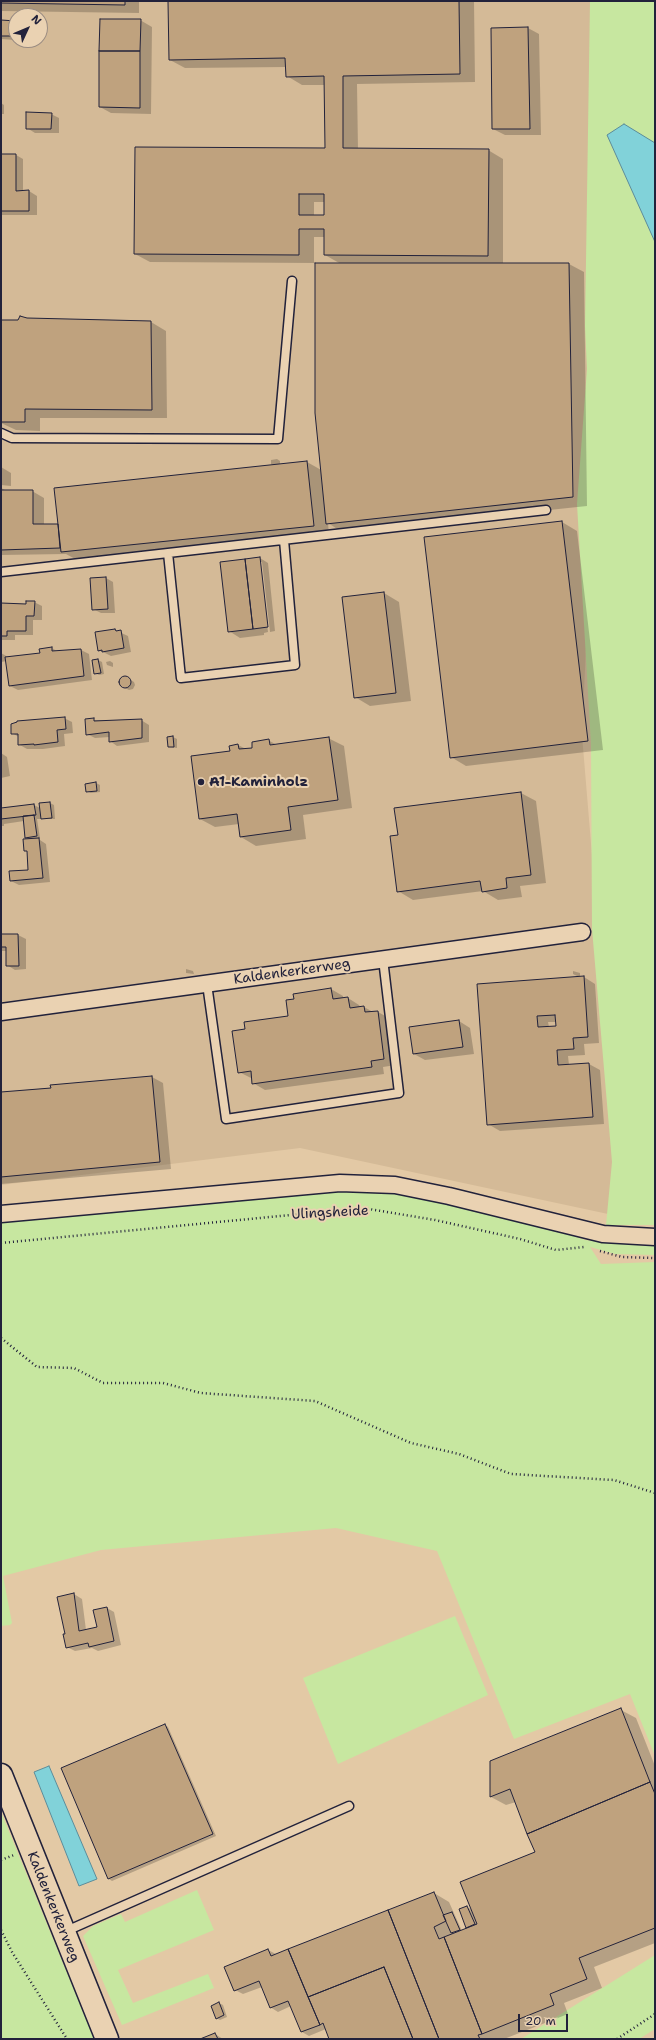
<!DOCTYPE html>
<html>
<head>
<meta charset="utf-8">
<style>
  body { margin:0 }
  #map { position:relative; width:656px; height:2040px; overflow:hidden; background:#e3c9a5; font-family:"Shantell Sans",sans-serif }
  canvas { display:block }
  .frame { position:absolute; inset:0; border:2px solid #22223b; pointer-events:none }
  .north { position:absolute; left:8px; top:8px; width:40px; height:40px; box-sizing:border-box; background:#ead2b2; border:1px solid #9a8c82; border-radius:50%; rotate:46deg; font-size:11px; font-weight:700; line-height:16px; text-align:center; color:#22223b }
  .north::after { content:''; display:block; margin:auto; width:14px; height:18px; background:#22223b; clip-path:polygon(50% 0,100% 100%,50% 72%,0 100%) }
  .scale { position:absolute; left:518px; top:2014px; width:50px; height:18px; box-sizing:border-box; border:2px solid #22223b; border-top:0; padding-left:5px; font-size:12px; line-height:14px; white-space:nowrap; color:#22223b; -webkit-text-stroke:3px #ead2b2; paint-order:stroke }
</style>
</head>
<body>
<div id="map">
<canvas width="656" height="2040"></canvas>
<div class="frame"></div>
<div class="north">N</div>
<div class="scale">20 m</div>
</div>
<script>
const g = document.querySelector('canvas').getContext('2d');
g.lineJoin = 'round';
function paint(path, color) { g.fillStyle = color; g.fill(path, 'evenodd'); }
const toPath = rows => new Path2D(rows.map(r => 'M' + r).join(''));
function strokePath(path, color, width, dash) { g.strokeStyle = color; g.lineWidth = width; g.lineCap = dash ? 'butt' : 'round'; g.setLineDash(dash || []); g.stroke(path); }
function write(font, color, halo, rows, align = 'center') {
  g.font = font + ' "Shantell Sans",sans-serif'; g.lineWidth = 4; g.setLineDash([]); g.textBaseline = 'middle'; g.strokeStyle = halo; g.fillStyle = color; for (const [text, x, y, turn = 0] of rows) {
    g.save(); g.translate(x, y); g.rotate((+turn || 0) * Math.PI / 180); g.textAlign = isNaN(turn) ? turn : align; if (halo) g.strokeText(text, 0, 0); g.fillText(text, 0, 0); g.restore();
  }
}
const built = toPath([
  [1,1,616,1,582,735,622,1217,300,1148,1,1185],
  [16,16,40,16,40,40,16,40]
]);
const green = toPath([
  [590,1,655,1,655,143,607,135,655,242,655,1225,606,1225,612,1162,592,929,591,744,577,504,587,369,585,326],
  [340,1192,394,1194,448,1204,561,1231,585,1240,646,1246,655,1245,655,1255,615,1254,590,1247,601,1264,655,1262,655,1756,630,1694,514,1739,437,1551,336,1528,101,1550,3,1576,12,1623,10,1625,1,1626,1,1222],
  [455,1616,488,1695,338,1764,303,1678],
  [1,1812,94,2039,1,2039],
  [197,1890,214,1930,118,1970,133,2003,208,1974,214,1988,122,2025,83,1936,93,1926,121,1914,125,1922],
  [655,1955,655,2029,639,2039,521,2039]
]);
const water = toPath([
  [624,124,655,143,655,242,607,135,624,124],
  [49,1766,97,1879,79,1886,34,1772,49,1766]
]);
const shadow = toPath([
  [1,1,139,1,139,13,1,11],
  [169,1,474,1,475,82,357,84,358,150,488,150,503,159,503,264,569,264,584,272,587,506,342,532,328,523,329,534,77,560,66,554,1,555,1,488,5,490,32,491,44,498,44,525,59,525,275,466,271,464,271,460,277,459,280,461,280,465,307,462,323,471,341,264,325,255,325,237,314,237,314,263,150,262,135,254,326,149,325,85,302,85,287,76,287,67,185,68,170,60],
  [314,202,325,202,325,216,314,216],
  [140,20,152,27,151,114,111,113,100,107],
  [1,21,16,22,16,40,1,39],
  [528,28,539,34,541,135,505,135,493,129],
  [1,103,4,105,4,114,1,114],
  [51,114,59,118,59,133,35,133,27,128],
  [1,155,16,155,23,159,23,192,29,191,37,196,37,215,1,215],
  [27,319,151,322,166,331,167,418,40,418,40,431,16,430,1,423,1,321,19,321],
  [1,467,11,473,11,486,1,485],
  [562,522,577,531,603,750,466,766,451,757],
  [260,558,268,563,275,631,270,632,262,562,260,562,268,632,264,633,264,635,240,638,229,631],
  [106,578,113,582,115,613,101,613,93,609],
  [384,593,399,602,411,701,370,706,355,697],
  [34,602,42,606,42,620,33,620,33,635,15,635,15,640,1,640,1,605,27,605],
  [115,630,128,636,131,652,111,656,99,650],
  [52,648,58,652,81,650,89,654,92,680,18,690,10,686,7,661,1,662,1,653,8,657,41,654],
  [98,660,102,662,104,674,99,675,95,673,93,661],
  [110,661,113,663,113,667,107,665,106,662],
  [126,677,134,682,135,685,133,689,129,690,121,686,120,682,122,678],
  [64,718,72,722,73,733,64,734,65,746,43,749,27,749,20,745,19,737,12,733],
  [86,720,141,720,149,725,149,742,117,746,110,741,110,737,95,738,87,734],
  [173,737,177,739,177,748,169,747],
  [328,738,344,746,352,808,303,815,306,839,256,846,241,837,239,824,215,827,200,819,231,751,230,747,238,745,246,749,253,748,252,743,268,740,277,745],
  [1,753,7,757,10,776,1,778],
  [96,783,100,785,100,792,91,793,87,791],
  [521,793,536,801,546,883,520,886,522,897,498,900,483,891,413,900,398,891,399,836],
  [50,803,54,805,55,819,37,819,40,838,37,838,46,844,50,882,19,885,11,881,29,871,29,852,25,850,30,840,26,837,24,821,4,824,4,826,1,826,1,810,34,805,40,808,40,804],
  [1,935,18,935,26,939,26,969,15,970,7,965,7,951,1,951],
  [186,969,193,971,194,974,186,973],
  [573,971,580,973,580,977,584,977,595,984,599,1043,584,1044,585,1055,568,1056,569,1065,589,1064,600,1070,604,1124,500,1131,488,1124,478,985,579,977,573,974],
  [548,1022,557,1022,557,1027,549,1027],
  [331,989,343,996,343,999,348,998,359,1005,360,1007,364,1007,373,1012,378,1012,389,1018,396,1065,383,1067,384,1074,265,1090,253,1083,253,1079,239,1072,246,1030,290,1017,295,999,294,994],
  [459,1021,470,1028,474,1054,425,1060,414,1054],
  [152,1077,163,1083,171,1169,1,1184,1,1093],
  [74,1594,82,1599,86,1630,98,1628,107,1608,114,1612,121,1645,98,1651,92,1648,75,1651,67,1647,67,1634],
  [621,1710,636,1718,655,1766,655,1943,594,1967,602,1988,564,2003,568,2014,504,2039,330,2039,326,2029,309,2036,302,2032,291,2006,278,2012,270,2007,262,1987,243,1994,235,1990,225,1968,268,1950,276,1954,434,1893,449,1902,462,1931,469,1929,467,1927,467,1907,472,1910,536,1853,516,1802,506,1805,491,1797,491,1761],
  [165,1725,168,1727,216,1836,112,1881,109,1879],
  [219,2003,223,2005,227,2017,220,2020,216,2018],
  [215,2034,223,2039,202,2039]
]);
const building = toPath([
  [1,1,125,1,125,5,1,3,1,1],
  [168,1,459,1,460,74,343,76,343,148,489,149,488,256,324,255,324,229,299,229,299,255,134,254,135,147,325,148,324,76,286,77,285,58,169,60,168,1],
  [299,194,324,194,324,215,299,215,299,194],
  [100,19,141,19,140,51,99,51,100,19],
  [1,20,16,21,16,36,1,36,1,20],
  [528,27,530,129,492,129,491,28,528,27],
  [99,51,140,51,140,108,99,107,99,51],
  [26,112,52,113,51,129,26,129,26,112],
  [1,154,16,154,16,191,29,190,29,211,1,211,1,154],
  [315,263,569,263,573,497,326,524,315,413,315,263],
  [20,316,27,318,151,321,152,410,25,409,25,422,1,422,1,320,18,320,20,316],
  [307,461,314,526,61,552,54,488,307,461],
  [1,490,33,490,33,524,58,524,60,548,1,550,1,490],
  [562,521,588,741,450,758,424,537,562,521],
  [260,557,268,627,253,629,245,559,260,557],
  [245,559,253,629,228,632,220,562,245,559],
  [106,577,108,609,92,610,90,578,106,577],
  [384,592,396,693,354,698,342,597,384,592],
  [26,601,35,601,34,616,26,616,26,631,7,631,7,636,1,636,1,603,26,604,26,601],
  [115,629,116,631,121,630,124,648,102,652,102,650,98,651,95,632,115,629],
  [52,647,52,651,81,649,84,676,9,686,5,657,40,653,39,649,52,647],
  [98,659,101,673,94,674,92,660,98,659],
  '119 682a6 6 0 1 1 12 0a6 6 0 1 1-12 0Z',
  [65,717,66,729,57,730,58,742,34,745,34,744,18,745,18,734,11,734,11,724,17,722,17,721,65,717],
  [94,718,94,721,142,719,142,738,109,742,109,732,86,735,85,719,94,718],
  [173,736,174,747,168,747,167,737,173,736],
  [329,737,338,800,288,807,291,830,240,837,237,814,199,819,191,756,230,751,229,746,238,744,239,749,252,748,252,742,269,739,270,745,329,737],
  [96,782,97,791,86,792,85,784,96,782],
  [521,792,531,875,506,878,507,888,482,892,480,881,397,892,390,836,398,835,394,808,521,792],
  [50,802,52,818,41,819,39,803,50,802],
  [34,804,36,815,1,819,1,808,34,804],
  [34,815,37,836,25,838,23,816,34,815],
  [39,838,43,878,10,881,9,871,28,870,27,851,24,851,23,839,39,838],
  [1,934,18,934,19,966,6,966,6,947,1,947,1,934],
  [584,976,588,1037,573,1038,574,1049,557,1050,558,1065,589,1063,593,1117,487,1125,477,984,584,976],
  [555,1015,556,1026,538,1027,537,1016,555,1015],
  [331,988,333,999,348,997,350,1008,364,1006,365,1012,378,1011,384,1059,371,1061,372,1067,252,1084,251,1071,238,1073,232,1031,245,1029,244,1022,288,1016,286,1000,294,999,293,994,331,988],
  [459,1020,463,1047,413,1054,409,1027,459,1020],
  [152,1076,160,1162,1,1177,1,1092,51,1088,50,1085,152,1076],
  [74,1593,79,1631,97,1627,93,1610,107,1607,114,1641,89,1647,88,1643,66,1648,63,1634,65,1634,57,1597,74,1593],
  [621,1708,650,1782,527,1834,510,1789,490,1797,490,1761,621,1708],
  [165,1724,213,1834,108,1879,61,1768,165,1724],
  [650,1782,655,1794,655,1928,579,1958,587,1979,550,1994,554,2005,482,2034,444,1937,477,1924,460,1882,535,1852,527,1834,650,1782],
  [434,1892,446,1921,434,1927,439,1939,444,1937,482,2034,478,2035,480,2039,439,2039,388,1910,434,1892],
  [467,1906,475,1924,466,1928,459,1909,467,1906],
  [388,1910,439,2039,413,2039,384,1967,308,1997,288,1949,388,1910],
  [452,1912,460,1930,451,1933,443,1915,452,1912],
  [268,1949,271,1956,288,1949,320,2025,301,2032,288,2001,270,2008,259,1981,234,1991,224,1967,268,1949],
  [384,1967,413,2039,329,2039,323,2023,320,2025,308,1997,384,1967],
  [219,2002,224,2015,216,2019,211,2006,219,2002],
  [215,2033,218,2039,200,2039,215,2033]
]);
const path = toPath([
  [1,1243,363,1208,435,1220,520,1239,556,1250,584,1247],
  [600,1251,622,1257,655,1258],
  [1,1338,37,1367,74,1368,103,1383,163,1383,201,1393,315,1401,411,1443,459,1454,511,1474,614,1480,655,1493],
  [1,1860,14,1855],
  [1,1930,12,1952,67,2039],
  [617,2039,655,2014]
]);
const lane = toPath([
  [1,433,12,438,278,439,292,281],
  [168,553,181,678,295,665,284,540],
  [1,572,546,510],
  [207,984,226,1119,399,1093,383,959],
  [64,1932,349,1806]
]);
const street = toPath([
  [1,1012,582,932],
  [1,1214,340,1183,395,1185,449,1196,603,1234,655,1237]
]);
const secondary = toPath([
  [1,1775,107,2039]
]);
const markers = [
  [201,782,4,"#22223b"]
];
const poiNames = [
  ["A1-Kaminholz",209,782]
];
const streetNames = [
  ["Kaldenkerkerweg",292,972,-8],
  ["Ulingsheide",330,1213,-3],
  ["Kaldenkerkerweg",53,1907,68]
];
paint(built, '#d4ba97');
paint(green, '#c7e7a0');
paint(water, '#81d2d9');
strokePath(water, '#5b8c9a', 1);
paint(shadow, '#0003');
paint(building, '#bfa27e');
strokePath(building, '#22223b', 1);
strokePath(lane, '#22223b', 11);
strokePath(street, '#22223b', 19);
strokePath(secondary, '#22223b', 25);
strokePath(path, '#22223b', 2.5, [1, 3]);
strokePath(lane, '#ead2b2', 8);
strokePath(street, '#ead2b2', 16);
strokePath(secondary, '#ead2b2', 22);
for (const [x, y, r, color] of markers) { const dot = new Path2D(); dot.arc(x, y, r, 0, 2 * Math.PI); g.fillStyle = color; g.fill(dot); strokePath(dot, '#ead2b2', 1.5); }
write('bold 14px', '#22223b', '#ead2b2', poiNames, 'left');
write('14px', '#22223b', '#ead2b2', streetNames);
</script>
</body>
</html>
